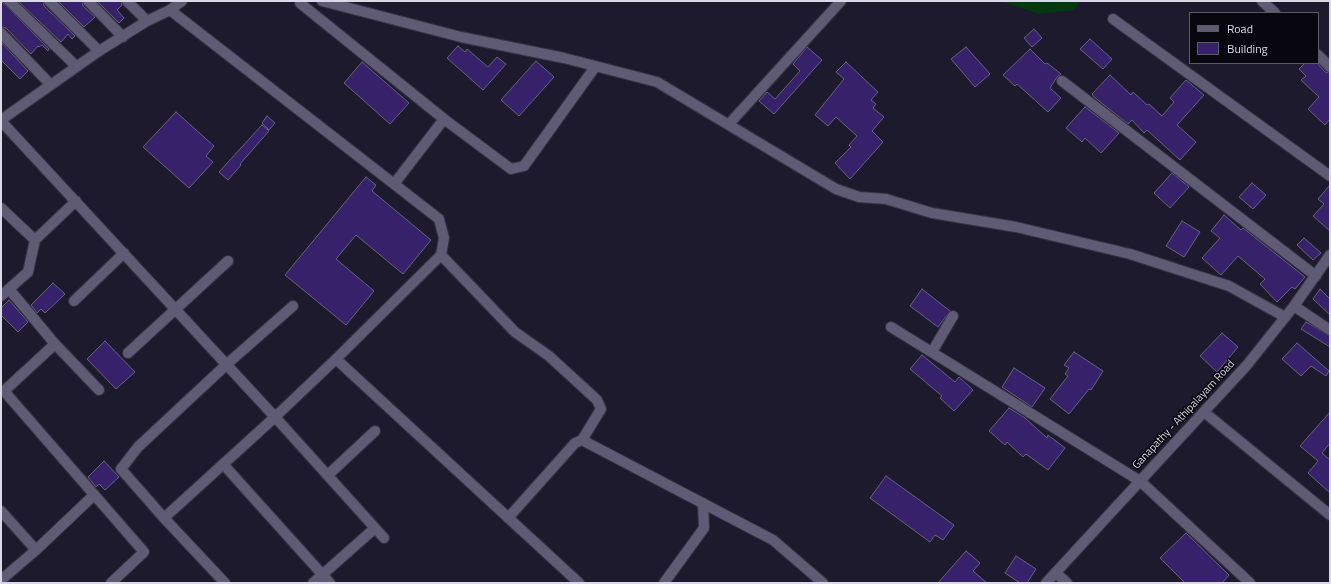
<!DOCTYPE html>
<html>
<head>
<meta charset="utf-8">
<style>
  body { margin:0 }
  #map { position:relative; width:1331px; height:584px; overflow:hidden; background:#1d1a2e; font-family:"Titillium Web",sans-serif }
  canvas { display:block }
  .frame { position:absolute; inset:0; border:2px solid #dbd9e7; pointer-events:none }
  .legend { position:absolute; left:1189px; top:12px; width:130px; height:52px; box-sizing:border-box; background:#08060e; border:1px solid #5c5a65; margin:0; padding:5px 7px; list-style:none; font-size:12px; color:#dbd9e7 }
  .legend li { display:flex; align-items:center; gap:8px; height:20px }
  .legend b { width:20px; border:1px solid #5c5a65 }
</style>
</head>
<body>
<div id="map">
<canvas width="1331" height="584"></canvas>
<div class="frame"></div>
<ul class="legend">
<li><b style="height:5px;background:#5f5b74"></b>Road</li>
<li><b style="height:11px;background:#37216b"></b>Building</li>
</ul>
</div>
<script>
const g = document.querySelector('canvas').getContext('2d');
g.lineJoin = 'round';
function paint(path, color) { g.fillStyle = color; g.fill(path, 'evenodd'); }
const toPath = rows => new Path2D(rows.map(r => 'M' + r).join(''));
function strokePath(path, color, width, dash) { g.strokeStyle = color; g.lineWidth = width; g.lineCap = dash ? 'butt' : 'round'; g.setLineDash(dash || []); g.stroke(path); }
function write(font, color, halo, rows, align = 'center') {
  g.font = font + ' "Titillium Web",sans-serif'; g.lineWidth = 3; g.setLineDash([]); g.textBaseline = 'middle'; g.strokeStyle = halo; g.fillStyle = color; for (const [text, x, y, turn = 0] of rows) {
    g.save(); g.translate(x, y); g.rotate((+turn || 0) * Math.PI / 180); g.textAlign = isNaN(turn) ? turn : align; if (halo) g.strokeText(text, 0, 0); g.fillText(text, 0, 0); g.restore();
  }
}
const green = toPath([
  [1000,1,1081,1,1073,10,1039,14]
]);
const building = toPath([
  [1,1,49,49,48,51,42,45,39,47,38,46,31,54,6,28,1,27,1,1],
  [18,1,43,1,44,6,75,36,72,39,68,34,61,42,18,1],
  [58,1,82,1,83,6,95,17,84,27,58,1],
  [97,1,121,1,122,5,117,10,124,18,119,23,97,1],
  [1034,29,1042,38,1032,47,1024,38,1034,29],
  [1090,39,1112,59,1103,69,1080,49,1090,39],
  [1,42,28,71,20,79,1,60,1,42],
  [458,46,465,52,467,49,488,67,497,57,506,64,483,90,447,58,458,46],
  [807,47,822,60,774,114,759,101,767,92,775,99,800,71,793,64,807,47],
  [966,47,990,74,975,87,951,59,966,47],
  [1030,49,1045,64,1047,63,1061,74,1057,77,1050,88,1061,98,1048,112,1017,84,1015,86,1003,75,1030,49],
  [536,61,554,77,519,116,501,100,536,61],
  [362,62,409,103,390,124,344,83,362,62],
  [846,62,878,92,871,100,876,104,873,108,884,117,872,131,883,142,850,179,835,163,851,147,849,145,857,136,836,117,828,126,815,115,844,79,836,72,846,62],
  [1305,63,1317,63,1325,72,1330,73,1330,119,1325,125,1308,109,1319,97,1301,80,1306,76,1299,69,1305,63],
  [1110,75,1131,95,1133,92,1147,105,1149,104,1162,116,1174,102,1170,98,1186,80,1204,95,1177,125,1196,142,1180,160,1147,130,1144,133,1132,120,1128,124,1094,97,1092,94,1110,75],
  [1085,107,1119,133,1101,153,1085,138,1082,142,1066,128,1085,107],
  [176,112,214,146,206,156,213,162,189,188,143,147,176,112],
  [267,116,275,123,269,130,262,123,267,116],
  [262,125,269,131,240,164,241,165,228,180,219,172,262,125],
  [1172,173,1189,187,1170,208,1154,193,1172,173],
  [366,177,376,185,372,191,431,240,403,274,356,235,336,259,374,291,346,325,285,275,366,177],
  [1252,183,1266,195,1253,209,1239,197,1252,183],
  [1330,185,1330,231,1313,216,1324,204,1318,199,1330,185],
  [1224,215,1241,230,1243,228,1305,277,1295,289,1292,287,1277,302,1260,284,1265,279,1238,256,1221,275,1202,258,1220,238,1211,231,1224,215],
  [1182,221,1200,232,1184,257,1166,246,1182,221],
  [1304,238,1321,253,1313,260,1297,245,1304,238],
  [53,283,65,294,45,313,41,309,37,313,31,305,53,283],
  [922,289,950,311,938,327,910,306,922,289],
  [1320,289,1330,299,1330,315,1313,299,1320,289],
  [9,300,28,322,18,332,1,315,1,308,9,300],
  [1306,322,1330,336,1330,347,1301,329,1306,322],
  [1222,333,1238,347,1217,372,1200,356,1222,333],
  [105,341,135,372,116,389,87,359,105,341],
  [1297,343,1329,371,1326,376,1311,366,1301,376,1282,359,1297,343],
  [1074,352,1103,371,1091,390,1089,389,1069,414,1050,399,1068,376,1065,374,1069,368,1064,365,1074,352],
  [922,355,955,382,959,377,973,390,954,411,940,398,942,396,910,369,922,355],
  [1014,368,1045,388,1032,407,1002,387,1014,368],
  [1009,408,1025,418,1047,438,1048,435,1065,448,1048,470,1026,454,1023,457,1007,442,1005,445,989,431,1009,408],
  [1330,412,1330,443,1322,453,1330,460,1330,493,1308,473,1318,461,1300,446,1330,412],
  [104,461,119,477,105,490,99,484,96,487,88,477,104,461],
  [886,476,954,525,943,540,935,535,930,542,870,498,886,476],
  [1186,533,1229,575,1222,583,1185,583,1160,558,1186,533],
  [966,551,980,563,973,571,987,583,938,583,966,551],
  [1016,556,1036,569,1027,583,1020,583,1005,573,1016,556]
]);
const street = toPath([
  [9,1,76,66],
  [49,1,99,51],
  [88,1,123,37],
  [127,1,147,21],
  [322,1,461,37,564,58,657,82,836,189,859,197,886,199,932,213,1016,227,1130,254,1229,286,1285,317],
  [1262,1,1275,13],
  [300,3,444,119,511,169,524,166,595,67],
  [170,10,394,184,444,119],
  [1113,19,1330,176],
  [1,33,50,84],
  [1318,55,1330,67],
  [1062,81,1316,276],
  [1,121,275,417,336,359,441,255,444,238,439,219,394,184],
  [729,124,841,1],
  [1,208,35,240,28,272,1,296],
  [35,240,76,201],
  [441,255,515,332,549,356,597,400,601,409,582,440,575,443,508,518],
  [9,289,55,344,4,391,144,552,111,583],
  [74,301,124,253],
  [891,327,1140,481,1250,583],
  [55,344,99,390],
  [932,352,953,316],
  [128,353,228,261],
  [336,359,579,583],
  [1204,412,1330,515],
  [582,440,773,540,823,583],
  [223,464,330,583],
  [328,475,375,431],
  [1,511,36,550],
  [164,518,121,469,138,447,227,364,293,306],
  [1056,573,1067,583],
  [1,580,36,550,94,495],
  [225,583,164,518,275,417,384,538],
  [313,583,375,528],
  [664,583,704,528,703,503]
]);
const secondary = toPath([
  [1,120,99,51,147,21,170,10,182,1],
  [1294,306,1330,330],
  [1046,583,1247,365,1294,306,1330,255]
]);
const streetNames = [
  ["Ganapathy - Athipalayam Road",1184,415,-47]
];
paint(green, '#013a0e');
paint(building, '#37216b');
strokePath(building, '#67647c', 1);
strokePath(street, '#363443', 12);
strokePath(secondary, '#363443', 12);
strokePath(street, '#5f5b74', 10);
strokePath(secondary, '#5f5b74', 10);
write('11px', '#dbd9e7', '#08060e', streetNames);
</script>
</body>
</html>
